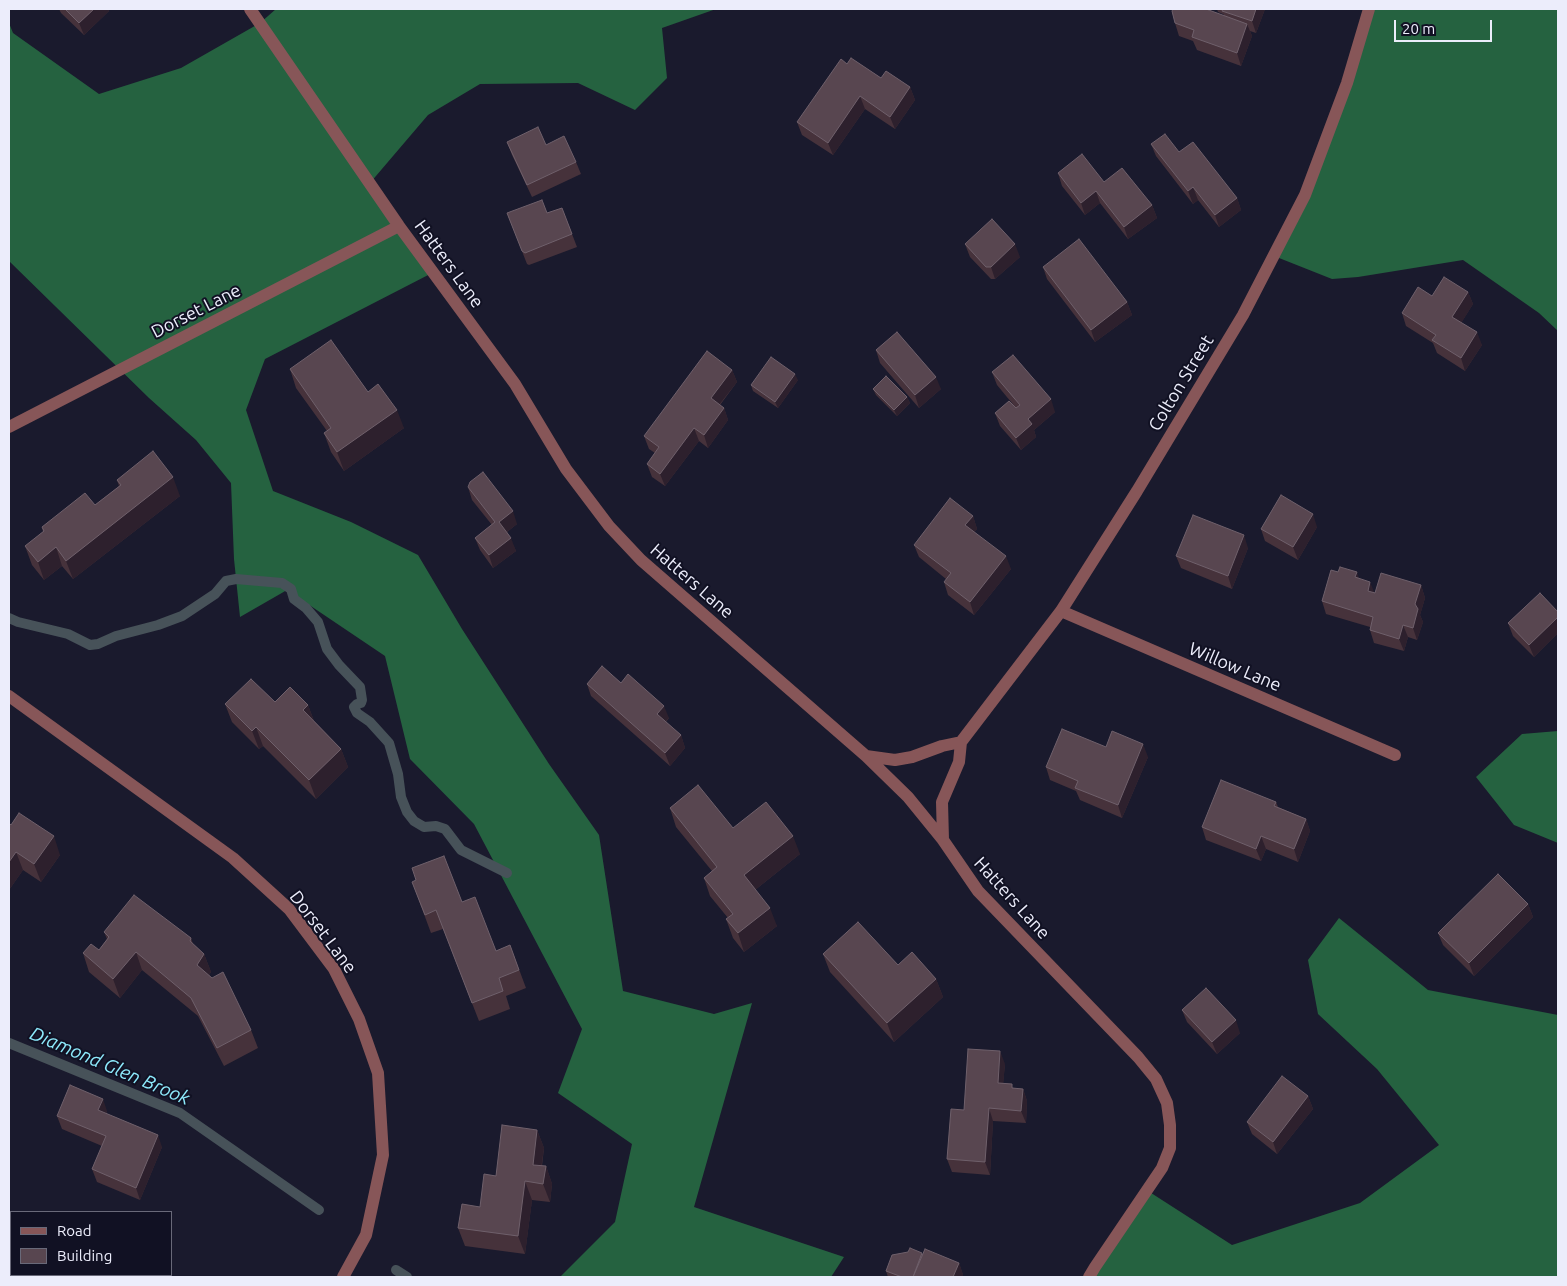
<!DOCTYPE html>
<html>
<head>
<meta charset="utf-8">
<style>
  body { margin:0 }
  #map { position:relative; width:1567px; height:1286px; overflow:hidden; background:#1a1a2d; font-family:Ubuntu,sans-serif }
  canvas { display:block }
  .frame { position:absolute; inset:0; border:10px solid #ecedfb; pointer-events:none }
  .legend { position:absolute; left:10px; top:1211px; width:162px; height:65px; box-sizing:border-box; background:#111123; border:1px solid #696979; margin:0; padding:6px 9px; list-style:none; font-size:15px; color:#ecedfb }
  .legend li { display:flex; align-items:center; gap:10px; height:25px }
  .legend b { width:25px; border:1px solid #696979 }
  .scale { position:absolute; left:1394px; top:20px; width:98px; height:22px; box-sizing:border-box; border:2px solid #ecedfb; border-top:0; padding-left:6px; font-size:15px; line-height:18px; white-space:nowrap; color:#ecedfb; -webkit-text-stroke:4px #111123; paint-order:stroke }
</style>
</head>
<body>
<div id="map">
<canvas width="1567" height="1286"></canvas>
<div class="frame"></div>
<ul class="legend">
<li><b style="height:6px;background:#875658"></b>Road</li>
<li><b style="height:14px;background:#584650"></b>Building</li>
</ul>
<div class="scale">20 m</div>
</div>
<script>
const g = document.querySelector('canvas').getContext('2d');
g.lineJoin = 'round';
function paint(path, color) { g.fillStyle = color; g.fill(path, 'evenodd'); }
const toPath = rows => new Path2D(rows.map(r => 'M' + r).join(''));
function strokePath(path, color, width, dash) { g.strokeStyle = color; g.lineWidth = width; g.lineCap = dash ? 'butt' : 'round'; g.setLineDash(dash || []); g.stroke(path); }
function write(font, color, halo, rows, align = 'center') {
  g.font = font + ' Ubuntu,sans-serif'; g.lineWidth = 4; g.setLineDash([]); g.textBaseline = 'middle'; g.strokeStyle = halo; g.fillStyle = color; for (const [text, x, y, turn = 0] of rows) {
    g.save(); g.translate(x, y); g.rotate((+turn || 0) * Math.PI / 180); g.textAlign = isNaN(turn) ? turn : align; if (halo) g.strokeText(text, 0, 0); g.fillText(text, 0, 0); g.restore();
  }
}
const forest = toPath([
  [276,9,716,9,662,28,667,78,635,110,578,83,480,84,428,115,370,183,434,272,265,359,246,410,273,491,351,522,418,555,462,629,549,764,599,835,623,991,714,1014,752,1003,694,1207,844,1257,831,1277,560,1277,615,1222,632,1144,558,1093,582,1029,474,824,410,759,385,656,287,590,240,617,234,559,231,483,196,440,149,398,9,261,9,23,13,33,99,94,181,68,260,23],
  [1369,9,1558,9,1558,331,1539,313,1463,260,1358,277,1332,279,1274,256,1305,195],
  [1558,731,1558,843,1514,825,1476,777,1522,734],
  [1339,918,1428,990,1558,1015,1558,1277,1089,1277,1148,1191,1232,1245,1360,1203,1439,1145,1377,1069,1318,1014,1308,960]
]);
const stream = toPath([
  [9,618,18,622,68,634,90,645,98,644,116,636,158,625,182,616,215,594,226,581,236,579,282,583,291,589,294,599,306,608,318,622,327,649,339,665,360,687,362,700,361,703,357,704,354,707,357,713,370,722,389,743,398,774,401,797,407,812,414,821,424,827,436,826,445,829,461,850,507,873],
  [9,1043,180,1113,319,1210],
  [396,1270,407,1277]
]);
const minor = toPath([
  [250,9,399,226,515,384,566,469,609,526,641,560,866,756,908,797,943,840,978,891,1138,1057,1156,1079,1167,1103,1170,1125,1170,1148,1162,1168,1095,1267,1089,1277],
  [9,427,399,226],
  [1061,611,1395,755],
  [9,696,233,858,289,909,334,969,359,1019,378,1073,383,1155,366,1235,343,1277],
  [961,742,1061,611,1137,491,1243,315,1305,195,1347,83,1369,9],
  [866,756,895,760,912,757,942,746,961,742,959,762,942,802,943,840],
  [9,1266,11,1266],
  [44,1275,50,1277]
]);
const wall = toPath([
  [59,9,108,9,109,11,84,35,61,13],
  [1217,9,1265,9,1256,33,1250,31,1252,36,1241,66,1197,50,1193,41,1179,36,1175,23,1224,15,1223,14,1218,12],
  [847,64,881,78,910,87,915,100,895,129,865,109,833,155,802,135,797,122],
  [507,142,546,145,576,162,581,174,532,197,512,155],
  [1151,144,1179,152,1237,198,1241,210,1219,227,1198,200,1193,204,1156,156],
  [1058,173,1104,182,1152,205,1157,218,1128,239,1100,203,1085,215,1062,186],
  [562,208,577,247,529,265,527,264,507,213,547,213],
  [965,244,1020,257,995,279,991,279,970,257],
  [1043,267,1127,302,1132,315,1095,342,1047,279],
  [1468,292,1473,304,1461,323,1482,345,1465,371,1437,353,1433,343,1406,326,1402,313,1432,296],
  [876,350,941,389,919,408,880,363],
  [290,369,368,392,404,428,344,471,331,452,324,433,327,431,296,388],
  [732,370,737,382,720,405,724,408,728,420,708,448,699,441,665,486,652,477,647,464,655,453,649,449,644,436],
  [992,372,1055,412,1034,430,1036,437,1021,450,1000,426,995,413,1016,408,997,385],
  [798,380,778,408,753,391,751,385],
  [873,389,907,397,910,403,897,416,876,395],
  [117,480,180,496,73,579,62,566,44,580,32,565,25,546,43,532,42,527,95,505,119,486],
  [468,487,517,524,507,532,516,551,493,568,480,550,475,538,492,525,472,500],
  [973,516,977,529,974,532,1011,569,974,615,948,595,944,582,946,579,919,557,914,545],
  [1317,527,1298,560,1265,541,1261,529],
  [1248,548,1232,589,1181,568,1176,556],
  [1359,579,1375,593,1421,585,1425,598,1420,615,1423,622,1417,640,1408,637,1404,651,1374,643,1370,630,1370,627,1326,614,1322,601],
  [1558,612,1558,633,1534,657,1513,636,1508,623],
  [621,683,669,718,666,722,681,735,685,748,670,766,591,696,587,684],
  [275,702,308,705,314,721,341,749,348,767,316,799,263,746,259,749,232,722,225,704],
  [1106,747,1148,757,1122,818,1080,800,1076,791,1050,780,1046,767],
  [1276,802,1278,807,1306,819,1310,831,1298,862,1266,849,1261,861,1206,840,1202,827],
  [670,808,733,828,800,854,755,890,777,926,744,952,733,938,726,919,728,918,710,896,704,878,712,871,676,827],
  [9,823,60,855,41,882,23,870,9,890],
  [412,882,462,902,496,951,510,945,526,988,506,996,510,1009,479,1021,443,929,431,933],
  [1528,904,1533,917,1474,976,1443,945,1438,933],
  [104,932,191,938,193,944,204,954,211,972,209,975,251,1030,258,1048,224,1066,198,1016,142,970,120,998,89,972,83,953,99,950,107,939],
  [823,954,898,965,936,979,943,997,894,1042,830,972],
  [1182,1010,1240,1033,1217,1054,1187,1022],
  [1005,1064,1003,1084,1014,1088,1023,1089,1027,1101,1026,1123,993,1121,990,1175,952,1172,947,1159,964,1110],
  [1308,1096,1313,1109,1277,1154,1252,1134,1247,1122],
  [107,1111,106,1114,162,1147,140,1200,97,1182,92,1169,102,1146,62,1129,57,1116],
  [537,1130,544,1148,542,1166,546,1166,552,1184,550,1202,532,1200,525,1254,465,1246,458,1228,480,1207,496,1176],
  [923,1254,959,1263,963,1275,963,1277,888,1277,886,1271]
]);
const shadedWall = toPath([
  [94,9,108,9,109,11,84,35,79,23],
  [1256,9,1265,9,1256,33,1252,21],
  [1247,24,1252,36,1241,66,1237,53],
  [910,87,915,100,895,129,890,117],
  [860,96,865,109,833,155,828,143],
  [1193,187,1198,200,1193,204,1188,191],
  [1096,191,1100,203,1085,215,1081,203],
  [1237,198,1241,210,1219,227,1215,215],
  [1152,205,1157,218,1128,239,1124,227],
  [1015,244,1020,257,995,279,991,267],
  [1468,292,1473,304,1457,330,1452,317],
  [1127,302,1132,315,1095,342,1091,330],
  [1477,332,1482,345,1465,371,1461,358],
  [732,370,737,382,715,410,711,398],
  [795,374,798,380,778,408,775,402],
  [936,377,941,389,919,408,915,395],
  [907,397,910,403,897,416,894,410],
  [1051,399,1055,412,1034,430,1036,437,1021,450,1016,438,1028,419],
  [724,408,728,420,708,448,704,435],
  [397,410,404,428,344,471,337,452],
  [694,428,699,441,665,486,660,474],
  [173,477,180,496,73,579,66,561],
  [513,511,517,524,503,535,499,522],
  [1313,514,1317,527,1298,560,1293,547],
  [973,516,977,529,970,538,965,525],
  [1244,535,1248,548,1232,589,1228,576],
  [511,538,516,551,493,568,489,555],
  [56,547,62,566,44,580,38,562],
  [1006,556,1011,569,974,615,970,602],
  [1357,572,1361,584,1355,577],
  [1370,582,1375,594,1368,591],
  [1421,585,1425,598,1420,615,1423,622,1417,640,1413,628,1415,604],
  [1558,617,1558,633,1534,657,1529,645],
  [1403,625,1408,637,1404,651,1399,639],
  [308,705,315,724,303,710],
  [664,706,669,718,661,726,657,714],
  [256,727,263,746,259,749,252,731],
  [681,735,685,748,670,766,665,753],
  [1143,744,1148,757,1122,818,1118,805],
  [341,749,348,767,316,799,309,780],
  [1306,819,1310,831,1298,862,1294,849],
  [54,836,60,855,41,882,34,864],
  [793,836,800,854,750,894,744,875],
  [1261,836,1266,849,1261,861,1256,849],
  [16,852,23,870,9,890,9,862],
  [1528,904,1533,917,1474,976,1469,963],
  [770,908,777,926,744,952,738,933],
  [136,952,142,970,120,998,113,979],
  [204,954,211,972,203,983,197,965],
  [936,979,943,997,894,1042,887,1023],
  [1236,1020,1240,1033,1217,1054,1212,1042],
  [1000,1051,1005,1064,1002,1096,998,1083],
  [1023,1089,1027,1101,1026,1123,1021,1111],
  [1308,1096,1313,1109,1277,1154,1273,1142],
  [103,1099,107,1111,102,1123,98,1110],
  [989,1108,993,1121,990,1175,985,1162],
  [537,1130,544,1148,539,1183,533,1165],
  [158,1135,162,1147,140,1200,136,1188],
  [546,1166,552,1184,550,1202,543,1184],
  [525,1181,532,1200,525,1254,518,1236],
  [959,1263,963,1275,963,1277,953,1277]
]);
const building = toPath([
  [65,9,94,9,79,23,65,9],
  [1173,9,1206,9,1247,24,1237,53,1192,37,1194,30,1175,23,1172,11,1173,9],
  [1223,9,1256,9,1252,21,1222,11,1223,9],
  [851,58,881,78,886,71,910,87,890,117,860,96,828,143,797,122,841,59,847,64,851,58],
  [538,127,546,145,564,136,576,162,527,185,507,142,538,127],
  [1165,134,1179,152,1193,142,1237,198,1215,215,1193,187,1188,191,1151,144,1165,134],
  [1082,154,1104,182,1122,168,1152,205,1124,227,1096,191,1081,203,1058,173,1082,154],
  [542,200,547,213,562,208,572,234,525,253,522,251,507,213,542,200],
  [992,219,1015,244,991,267,986,267,965,244,992,219],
  [1079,239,1127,302,1091,330,1043,267,1079,239],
  [1444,277,1468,292,1452,317,1477,332,1461,358,1432,340,1436,335,1402,313,1418,287,1432,296,1444,277],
  [897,332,936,377,915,395,876,350,897,332],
  [331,340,368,392,378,384,397,410,337,452,324,433,331,428,290,369,331,340],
  [707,351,732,370,711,398,724,408,704,435,694,428,660,474,647,464,659,447,644,436,707,351],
  [1013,355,1051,399,1028,419,1032,424,1016,438,995,413,1009,401,1016,408,1020,405,992,372,1013,355],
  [771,357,795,374,775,402,751,385,771,357],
  [886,376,907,397,894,410,873,389,886,376],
  [153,451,173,477,66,561,56,547,38,562,25,546,44,531,42,527,85,493,95,505,121,485,117,480,153,451],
  [483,472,513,511,499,522,511,538,489,555,475,538,495,522,468,487,470,482,483,472],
  [1281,495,1313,514,1293,547,1261,529,1281,495],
  [950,498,973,516,965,525,1006,556,970,602,944,582,951,573,914,545,950,498],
  [1193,515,1244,535,1228,576,1176,556,1193,515],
  [1340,567,1357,572,1355,577,1370,582,1368,591,1375,593,1381,573,1421,585,1415,604,1418,609,1413,628,1403,625,1399,639,1370,630,1373,617,1322,601,1331,570,1338,572,1340,567],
  [1540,593,1558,612,1558,617,1529,645,1508,623,1540,593],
  [602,666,621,683,628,674,664,706,657,714,681,735,665,753,587,684,602,666],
  [251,679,275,702,290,687,308,705,303,710,341,749,309,780,256,727,252,731,225,704,251,679],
  [1062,729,1106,747,1112,731,1143,744,1118,805,1075,788,1078,781,1046,767,1062,729],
  [1221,780,1276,802,1274,806,1306,819,1294,849,1261,836,1256,849,1202,827,1221,780],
  [698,785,733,828,766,802,793,836,744,875,770,908,738,933,726,919,733,914,704,878,717,867,670,808,698,785],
  [19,813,54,836,34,864,16,852,9,862,9,823,11,825,19,813],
  [444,856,462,902,475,897,496,951,510,945,519,970,499,978,503,991,472,1003,436,910,425,915,412,882,416,880,412,868,444,856],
  [1498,874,1528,904,1469,963,1438,933,1498,874],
  [134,895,191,938,190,941,204,954,197,965,212,978,223,972,251,1030,217,1048,191,998,136,952,113,979,83,953,91,944,99,950,109,937,104,932,134,895],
  [858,922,898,965,912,952,936,979,887,1023,823,954,858,922],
  [1206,988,1236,1020,1212,1042,1182,1010,1206,988],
  [968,1049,1000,1051,998,1083,1012,1084,1012,1088,1023,1089,1021,1111,989,1108,985,1162,947,1159,951,1109,964,1110,968,1049],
  [1282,1076,1308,1096,1273,1142,1247,1122,1282,1076],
  [70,1085,103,1099,98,1110,158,1135,136,1188,92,1169,106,1136,57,1116,70,1085],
  [502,1125,537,1130,533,1165,546,1166,543,1184,525,1181,518,1236,458,1228,462,1204,480,1207,484,1174,496,1176,502,1125],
  [910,1248,922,1253,913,1277,902,1277,886,1271,892,1255,908,1252,910,1248],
  [925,1249,959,1263,953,1277,913,1277,925,1249]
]);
const streetNames = [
  ["Hatters Lane",449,264,54],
  ["Dorset Lane",196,311,-27],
  ["Colton Street",1181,383,-59],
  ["Hatters Lane",692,581,41],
  ["Willow Lane",1235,667,23],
  ["Hatters Lane",1012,898,48],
  ["Dorset Lane",323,932,53]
];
const waterNames = [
  ["Diamond Glen Brook",110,1066,23]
];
paint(forest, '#256240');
strokePath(stream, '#475259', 10);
strokePath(minor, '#875658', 12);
paint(wall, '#46323b');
paint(shadedWall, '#2d202d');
paint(building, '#584650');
strokePath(building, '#6f606b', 1);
write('18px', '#ecedfb', '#111123', streetNames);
write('italic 19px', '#8eebfd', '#111123', waterNames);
</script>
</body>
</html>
